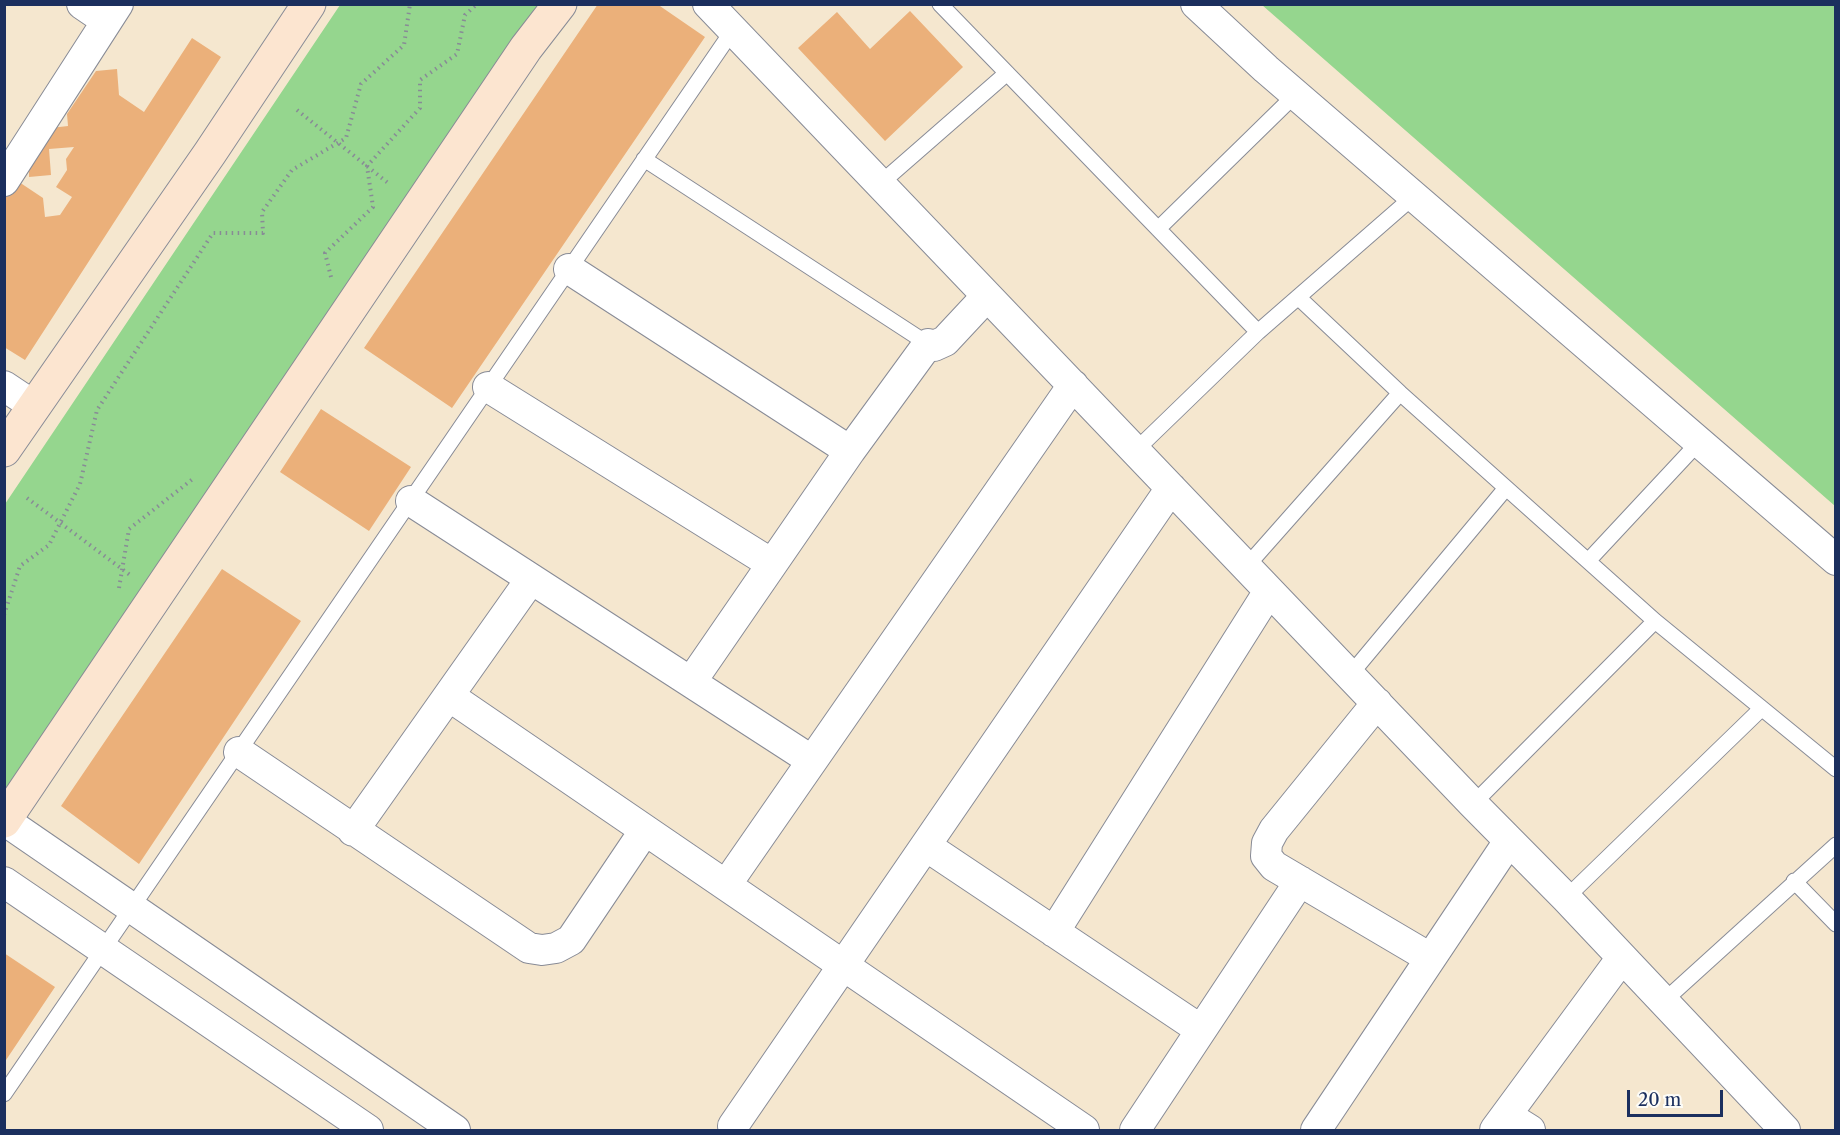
<!DOCTYPE html>
<html>
<head>
<meta charset="utf-8">
<style>
  body { margin:0 }
  #map { position:relative; width:1840px; height:1135px; overflow:hidden; background:#f5e7cf; font-family:"Libre Caslon Text",serif }
  canvas { display:block }
  .frame { position:absolute; inset:0; border:6px solid #1b2f5e; pointer-events:none }
  .scale { position:absolute; left:1627px; top:1090px; width:96px; height:27px; box-sizing:border-box; border:3px solid #1b2f5e; border-top:0; padding-left:8px; font-size:18px; line-height:21px; white-space:nowrap; color:#1b2f5e; -webkit-text-stroke:4px #fdfcf7; paint-order:stroke }
</style>
</head>
<body>
<div id="map">
<canvas width="1840" height="1135"></canvas>
<div class="frame"></div>
<div class="scale">20 m</div>
</div>
<script>
const g = document.querySelector('canvas').getContext('2d');
g.lineJoin = 'round';
function paint(path, color) { g.fillStyle = color; g.fill(path, 'evenodd'); }
const toPath = rows => new Path2D(rows.map(r => 'M' + r).join(''));
function strokePath(path, color, width, dash) { g.strokeStyle = color; g.lineWidth = width; g.lineCap = dash ? 'butt' : 'round'; g.setLineDash(dash || []); g.stroke(path); }
const green = toPath([
  [340,5,555,5,5,810,5,504],
  [1262,5,1835,5,1835,506]
]);
const building = toPath([
  [598,4,657,4,705,37,452,408,364,348],
  [910,11,963,67,885,141,798,48,837,12,870,49],
  [192,38,221,57,25,360,4,347,4,185,10,176,43,198,45,217,60,215,72,197,56,187,67,170,66,159,74,147,49,149,51,175,29,177,29,162,51,128,68,126,67,114,96,71,117,69,119,95,144,112],
  [321,409,411,467,369,531,280,472],
  [222,569,301,621,139,864,61,806],
  [4,953,55,987,4,1063]
]);
const path = toPath([
  [297,110,388,183],
  [331,277,325,253,373,207,367,166,420,108,420,80,457,54,465,15,477,4],
  [27,498,130,575],
  [119,588,129,529,194,478],
  [4,615,20,566,49,545,80,484,97,410,213,233,263,233,262,212,292,170,346,138,361,84,404,45,410,4]
]);
const lane = toPath([
  [940,4,1258,332],
  [644,159,928,344],
  [881,183,1007,73],
  [1158,229,1296,94],
  [1298,297,1400,393,1655,621,1836,769],
  [1135,451,1258,332,1414,196],
  [1588,561,1699,442],
  [1246,567,1400,393],
  [1350,675,1506,488],
  [1473,804,1655,621],
  [1794,881,1836,924],
  [1566,898,1761,709],
  [1664,1001,1836,845],
  [4,1094,733,30]
]);
const street = toPath([
  [82,4,107,21],
  [708,4,1473,804,1566,898,1785,1130],
  [1196,4,1266,69,1836,560],
  [4,181,118,4],
  [569,269,850,451],
  [4,386,34,406],
  [488,387,772,564],
  [411,501,811,760],
  [691,682,850,451,928,344,934,346,945,341,987,296],
  [449,696,1084,1130],
  [1377,703,1274,830,1267,843,1266,856,1274,866,1430,958],
  [239,752,529,948,542,950,556,948,571,940,645,830],
  [4,820,455,1130],
  [353,831,531,579],
  [926,846,1201,1030],
  [4,882,368,1130],
  [726,885,1073,385],
  [1054,932,1269,591],
  [1506,1115,1530,1130],
  [733,1126,1171,488],
  [1135,1130,1300,881],
  [1316,1130,1509,841],
  [1495,1130,1621,959]
]);
const secondary = toPath([
  [4,450,210,153,309,4],
  [4,821,526,48,560,4]
]);
paint(green, '#95d68e');
paint(building, '#ebb07a');
strokePath(lane, '#888b96', 17);
strokePath(street, '#888b96', 32);
strokePath(secondary, '#888b96', 35);
strokePath(path, '#888b96', 4, [1.5, 4.5]);
strokePath(lane, '#fff', 15);
strokePath(street, '#fff', 30);
strokePath(secondary, '#fce5d0', 33);
</script>
</body>
</html>
